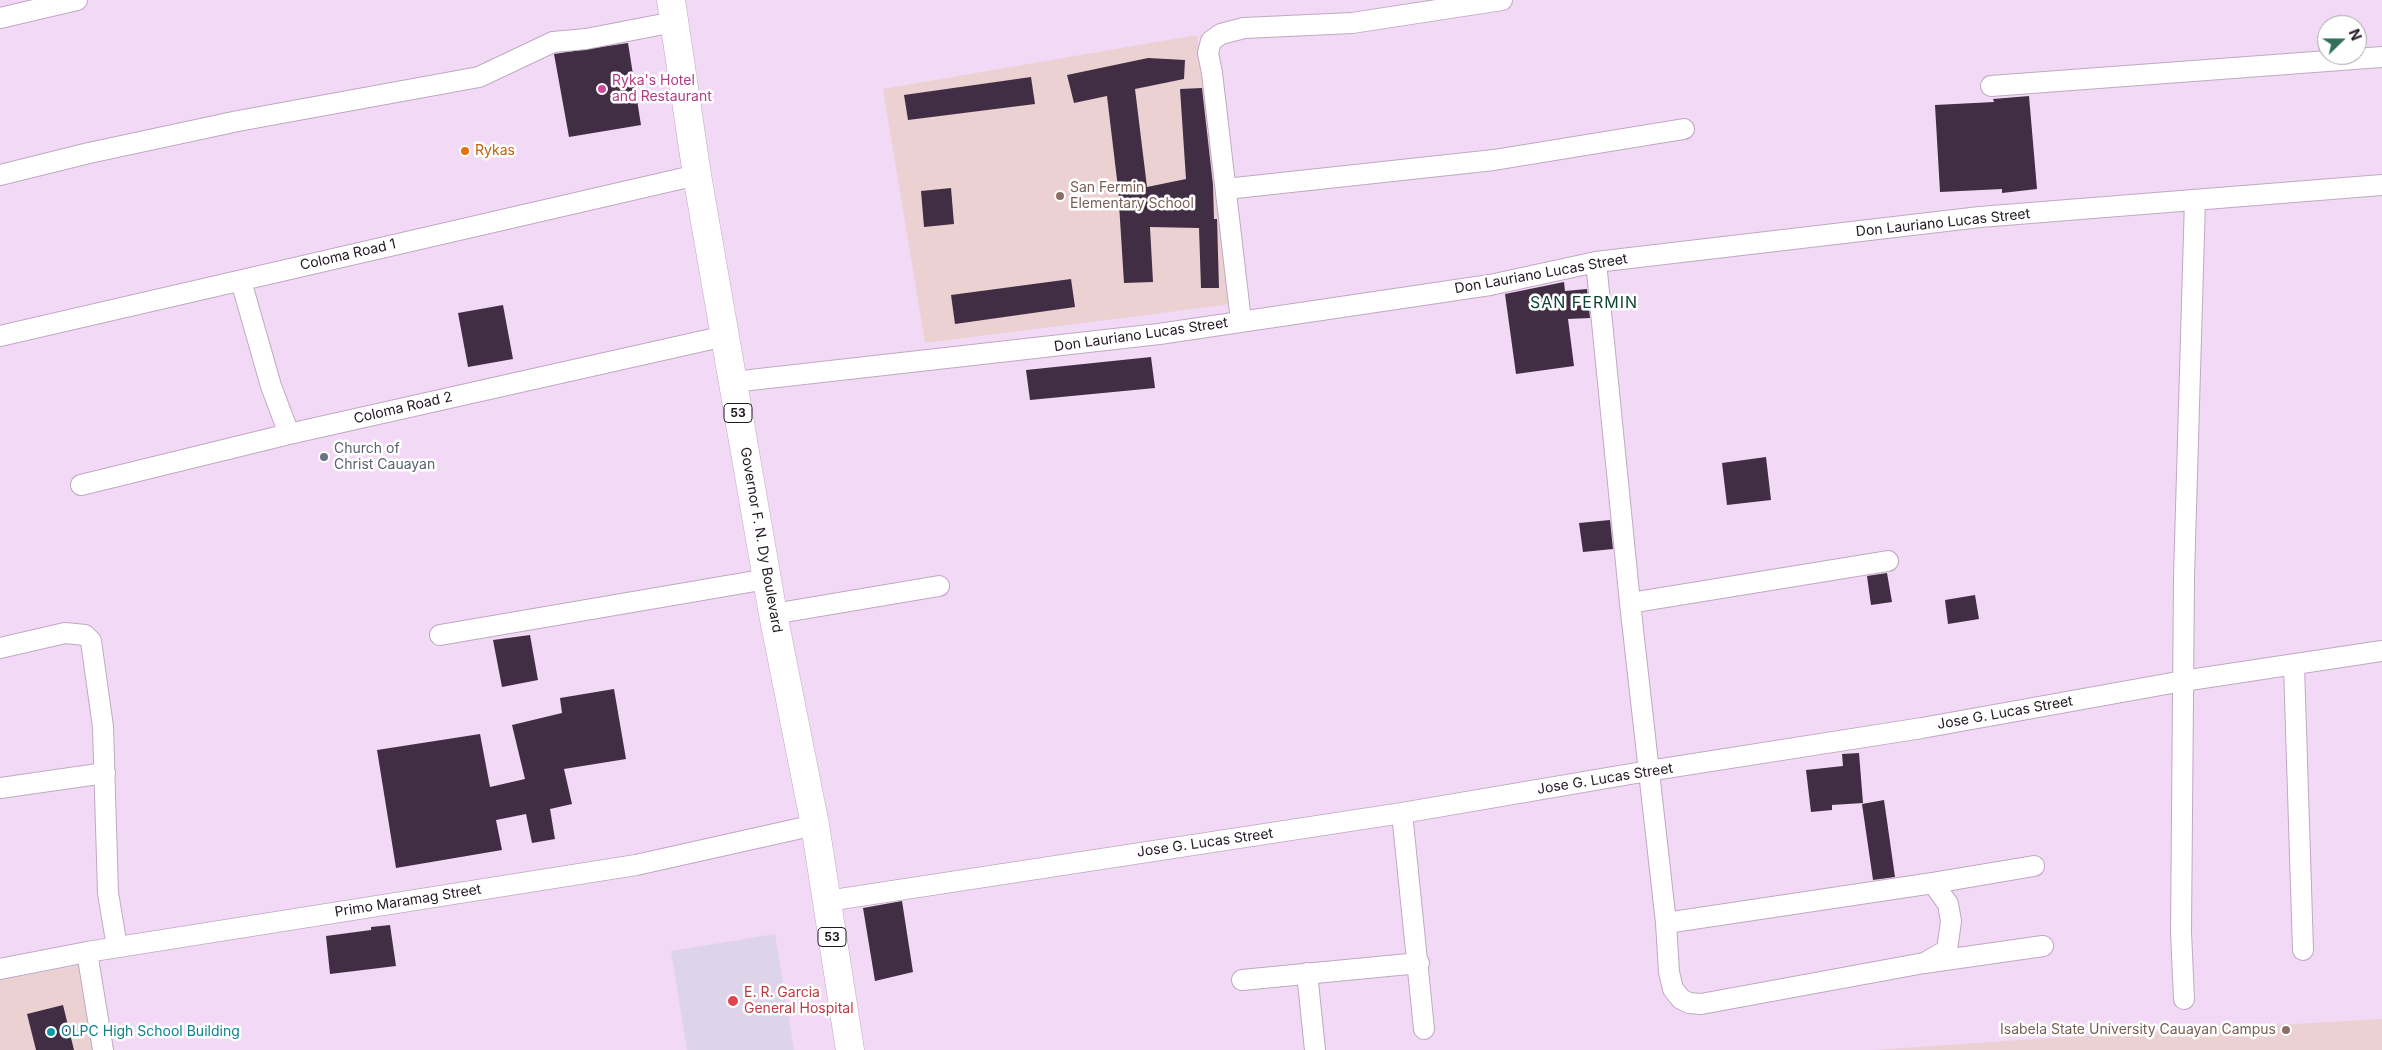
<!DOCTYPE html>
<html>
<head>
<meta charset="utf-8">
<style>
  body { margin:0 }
  #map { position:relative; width:2382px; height:1050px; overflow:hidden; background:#f2d9f5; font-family:Inter,sans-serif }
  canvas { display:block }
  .north { position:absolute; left:2317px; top:15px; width:50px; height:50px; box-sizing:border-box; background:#fff; border:1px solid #a6a3a7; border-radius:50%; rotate:68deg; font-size:14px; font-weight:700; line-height:20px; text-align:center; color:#211822 }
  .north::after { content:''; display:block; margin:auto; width:18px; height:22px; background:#32705d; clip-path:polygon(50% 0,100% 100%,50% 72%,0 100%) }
</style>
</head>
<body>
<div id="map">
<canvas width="2382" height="1050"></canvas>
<div class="north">N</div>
</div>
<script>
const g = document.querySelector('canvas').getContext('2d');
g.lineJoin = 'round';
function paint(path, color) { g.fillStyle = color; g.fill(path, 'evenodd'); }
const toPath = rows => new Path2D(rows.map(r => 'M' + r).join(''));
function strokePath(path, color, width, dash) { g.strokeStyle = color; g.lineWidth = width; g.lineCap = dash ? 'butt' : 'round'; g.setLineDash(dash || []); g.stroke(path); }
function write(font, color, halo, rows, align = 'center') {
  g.font = font + ' Inter,sans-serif'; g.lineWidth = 5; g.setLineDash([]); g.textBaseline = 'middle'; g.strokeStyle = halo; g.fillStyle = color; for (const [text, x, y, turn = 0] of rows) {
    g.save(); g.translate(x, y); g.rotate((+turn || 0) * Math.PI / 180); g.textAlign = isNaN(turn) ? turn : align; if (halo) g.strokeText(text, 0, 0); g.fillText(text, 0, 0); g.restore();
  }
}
const education = toPath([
  [1197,35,1232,304,925,343,883,89],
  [81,965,96,1050,0,1050,0,980],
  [2382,1019,2382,1050,1874,1050,2065,1037]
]);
const medical = toPath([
  [775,934,794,1050,687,1050,671,951]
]);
const building = toPath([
  [628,43,641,125,569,137,554,54],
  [1148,58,1185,60,1184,79,1135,89,1147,187,1186,179,1180,89,1202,88,1213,185,1214,219,1217,219,1219,288,1201,288,1199,228,1150,227,1153,282,1124,283,1118,188,1107,96,1074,103,1067,75],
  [1031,77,1035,104,908,120,904,95],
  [2029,96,2037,189,2002,193,2002,189,1940,192,1935,105,1994,102,1993,99],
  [951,188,954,224,924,227,921,191],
  [1071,279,1075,307,955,324,951,295],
  [1564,282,1565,291,1587,289,1590,318,1568,319,1574,366,1516,374,1505,294],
  [503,305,513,359,468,367,458,313],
  [1151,357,1155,388,1030,400,1026,370],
  [1766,457,1771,500,1727,505,1722,463],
  [1610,520,1613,549,1583,552,1579,523],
  [1887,573,1892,602,1871,605,1867,576],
  [1975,595,1979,619,1948,624,1945,600],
  [530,635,538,680,502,687,493,640],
  [614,689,626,759,564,769,572,804,550,809,555,839,532,843,526,814,496,820,502,850,396,868,377,750,480,734,490,787,525,779,512,725,562,713,560,698],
  [1859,753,1863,803,1832,805,1832,810,1811,812,1806,770,1843,766,1842,754],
  [1884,800,1895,877,1873,880,1862,804],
  [902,901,913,972,875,981,863,908],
  [390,925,396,966,330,974,326,936,371,930,371,927],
  [63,1005,74,1050,36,1050,27,1014]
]);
const minor = toPath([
  [0,18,77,0],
  [1991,86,2382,57],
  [0,175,89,153,238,121,479,77,553,42,586,39,674,22],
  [1226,189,1494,160,1684,129],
  [1596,262,1630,603,1666,923,1669,972,1673,989,1681,999,1689,1003,1701,1004,1924,963,2043,946],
  [241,281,271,386,289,434],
  [1241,321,1212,73,1208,53,1211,41,1221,34,1244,28,1352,23,1502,0],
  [0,336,697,175],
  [733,382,1159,334,1490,285,1596,262,1980,217,2382,185],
  [81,485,289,434,725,336],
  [1630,603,1888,561],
  [773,614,939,586],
  [440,635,767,579],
  [0,648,65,633,85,635,91,641,103,727,108,893,117,947],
  [2294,666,2303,950],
  [0,788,105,773],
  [1402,813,1424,1029],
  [827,901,1402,813,1648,771,1922,728,2183,681,2382,651],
  [1666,923,1933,883,2034,866],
  [87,952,103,1050],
  [1928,961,1947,950,1951,921,1948,904,1933,883],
  [0,969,87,952,636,865,815,825],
  [1307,973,1315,1050],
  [1242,980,1419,963],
  [2184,999,2181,932,2184,577,2195,200]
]);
const highway = toPath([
  [671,0,697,175,773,614,815,825,850,1050]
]);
const markers = [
  [602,89,5,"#d1479c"],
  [465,151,5,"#e8710a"],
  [1060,196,5,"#8d6e63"],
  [324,457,5,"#6b7280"],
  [733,1001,6,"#e0444e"],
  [2286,1030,5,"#8d6e63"],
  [51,1032,5,"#0f9aa8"]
];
const shields = [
  [738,413,28],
  [832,937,28]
];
const shieldNames = [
  ["53",738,413],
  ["53",832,937]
];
const hotelNames = [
  ["Ryka's Hotel",612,81],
  ["and Restaurant",612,97]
];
const foodNames = [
  ["Rykas",475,151]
];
const educationNames = [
  ["San Fermin",1070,188],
  ["Elementary School",1070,204],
  ["Isabela State University Cauayan Campus",2276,1030,"right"]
];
const streetNames = [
  ["Don Lauriano Lucas Street",1943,223,-6],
  ["Coloma Road 1",348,255,-13],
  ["Don Lauriano Lucas Street",1541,274,-10],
  ["Don Lauriano Lucas Street",1141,335,-8],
  ["Coloma Road 2",403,408,-13],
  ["Governor F. N. Dy Boulevard",761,540,80],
  ["Jose G. Lucas Street",2005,713,-10],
  ["Jose G. Lucas Street",1605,779,-9],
  ["Jose G. Lucas Street",1205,843,-8],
  ["Primo Maramag Street",408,901,-9]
];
const worshipNames = [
  ["Church of",334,449],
  ["Christ Cauayan",334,465]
];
const healthNames = [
  ["E. R. Garcia",744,993],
  ["General Hospital",744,1009]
];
const cultureNames = [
  ["OLPC High School Building",61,1032]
];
const quarterNames = [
  ["SAN FERMIN",1584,303]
];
paint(education, '#ecd1d3');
paint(medical, '#ded4e9');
paint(building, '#412e44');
strokePath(minor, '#c0a8c3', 22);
strokePath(highway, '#c0a8c3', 29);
strokePath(minor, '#fff', 20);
strokePath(highway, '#fff', 28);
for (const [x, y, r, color] of markers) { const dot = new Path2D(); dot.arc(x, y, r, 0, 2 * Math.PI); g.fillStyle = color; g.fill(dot); strokePath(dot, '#fff', 2); }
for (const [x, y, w] of shields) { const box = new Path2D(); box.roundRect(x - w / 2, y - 9.5, w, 19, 4); g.fillStyle = '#fff'; g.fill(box); strokePath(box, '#211822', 1); }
write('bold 12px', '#211822', null, shieldNames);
write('14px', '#b23c85', '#fff', hotelNames, 'left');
write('14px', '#c56008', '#fff', foodNames, 'left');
write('14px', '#785e54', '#fff', educationNames, 'left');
write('14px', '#211822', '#fff', streetNames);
write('14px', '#5b616d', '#fff', worshipNames, 'left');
write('14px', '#be3a42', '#fff', healthNames, 'left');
write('14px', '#0d838f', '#fff', cultureNames, 'left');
g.letterSpacing = '1px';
write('16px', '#0f4435', '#fff', quarterNames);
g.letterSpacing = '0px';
</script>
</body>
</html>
